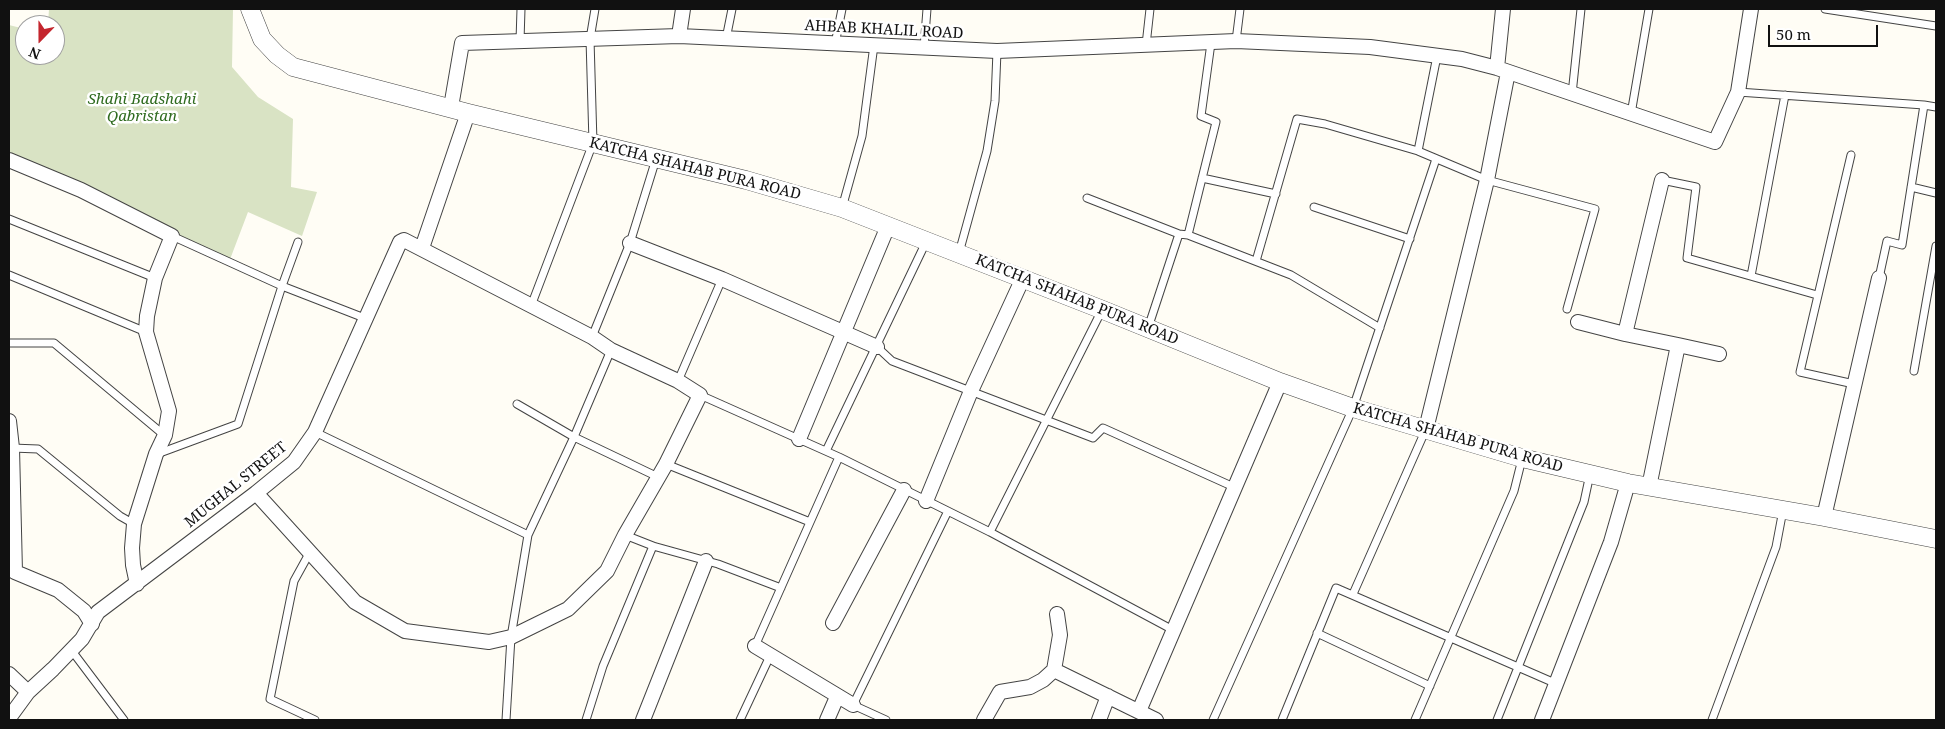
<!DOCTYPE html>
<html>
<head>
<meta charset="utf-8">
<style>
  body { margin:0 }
  #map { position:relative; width:1945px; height:729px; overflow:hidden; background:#fffdf5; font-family:"Noto Serif",serif }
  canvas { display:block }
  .frame { position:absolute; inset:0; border:10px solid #111; pointer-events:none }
  .north { position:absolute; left:15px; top:15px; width:50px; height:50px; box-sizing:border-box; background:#fff; border:1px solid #a0a0a0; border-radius:50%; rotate:202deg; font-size:14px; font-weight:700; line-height:20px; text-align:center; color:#111 }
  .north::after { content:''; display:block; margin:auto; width:18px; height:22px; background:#c4262e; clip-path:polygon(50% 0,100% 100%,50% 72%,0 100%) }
  .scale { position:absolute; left:1768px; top:25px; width:110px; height:22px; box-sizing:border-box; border:2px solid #111; border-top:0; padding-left:6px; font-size:15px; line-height:18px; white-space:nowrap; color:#111; -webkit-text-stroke:4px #fff; paint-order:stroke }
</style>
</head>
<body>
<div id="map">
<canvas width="1945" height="729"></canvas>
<div class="frame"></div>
<div class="north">N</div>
<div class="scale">50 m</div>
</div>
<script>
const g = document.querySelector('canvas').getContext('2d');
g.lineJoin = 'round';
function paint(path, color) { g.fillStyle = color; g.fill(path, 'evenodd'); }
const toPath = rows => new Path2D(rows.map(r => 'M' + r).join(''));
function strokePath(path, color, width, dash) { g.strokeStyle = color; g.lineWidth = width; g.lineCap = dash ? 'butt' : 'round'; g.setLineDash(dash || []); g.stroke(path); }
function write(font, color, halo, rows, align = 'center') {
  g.font = font + ' "Noto Serif",serif'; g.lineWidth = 5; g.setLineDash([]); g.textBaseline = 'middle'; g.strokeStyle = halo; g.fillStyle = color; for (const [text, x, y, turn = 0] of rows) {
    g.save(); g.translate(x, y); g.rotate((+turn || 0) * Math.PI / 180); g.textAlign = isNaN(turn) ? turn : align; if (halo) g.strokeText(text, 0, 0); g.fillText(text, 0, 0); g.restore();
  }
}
const cemetery = toPath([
  [49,9,233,9,232,67,258,97,293,119,291,187,317,192,302,236,248,212,229,262,9,160,9,25,25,29,25,55,55,55,55,25,48,25]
]);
const service = toPath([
  [1825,9,1936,26],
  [726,39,732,9],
  [520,41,521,9],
  [1236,41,1240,9],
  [835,44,842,9],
  [1146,45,1150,9],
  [924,48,927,9],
  [1437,56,1418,151,1487,180,1595,209,1567,309],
  [1738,92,1924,105,1936,107],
  [1572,94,1581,9],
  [1631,114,1649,9],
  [1851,155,1800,372,1854,384],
  [1202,178,1276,194],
  [1662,180,1696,187,1687,258,1817,295],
  [1911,187,1936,193],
  [1087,198,1179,234,1188,235,1291,275,1380,328],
  [1314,207,1410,239],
  [842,208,862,136,874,45],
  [9,219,155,278],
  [1188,235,1216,122,1201,116,1211,43],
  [172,236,282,286,367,319],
  [959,253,987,151,995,101,997,51],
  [1256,261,1297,119,1325,124,1418,151],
  [9,275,146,332],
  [1751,276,1785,95],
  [1879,278,1887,241,1902,245,1924,105],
  [531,306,593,143,590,39,595,9],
  [1148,328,1179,234],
  [592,337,630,243,656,159],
  [9,343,54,343,164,435],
  [877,347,892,361,1093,438,1103,428,1236,488],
  [1914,371,1936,246],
  [678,381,722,279],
  [700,395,839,457,990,532,1173,630],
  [517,404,574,437,658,477],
  [315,432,528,535],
  [12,448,38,449,120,516,134,524],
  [826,451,926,242],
  [157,454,238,424,282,286,298,242],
  [666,464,810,522],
  [990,532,1102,310],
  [625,535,653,546,718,564,781,588],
  [310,552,294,581,270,699,315,720],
  [1353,594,1426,429],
  [1317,633,1430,686],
  [755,646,839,457],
  [72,651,124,720],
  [506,720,511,637,528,535,574,437,611,350],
  [586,720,603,666,653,546],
  [740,720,770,656],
  [886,720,853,705,948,511],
  [1213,720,1353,408,1436,159],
  [1282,720,1336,588,1557,684],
  [1415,720,1514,491,1522,459],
  [1497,720,1584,502,1590,474],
  [1712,720,1776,547,1783,510]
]);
const minor = toPath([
  [679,36,683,9],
  [1497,68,1503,9],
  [451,107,462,43,679,36,997,51,1236,41,1370,47,1462,59,1497,68,1715,142,1738,92,1751,9],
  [9,160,81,190,172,236,155,278,147,316,146,332,169,411,165,435,156,454,134,524,132,548,133,565,137,584],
  [630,243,722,279,877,347],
  [422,248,468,113],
  [1578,322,1625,334],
  [1678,345,1719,354],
  [9,421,12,448,15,572,58,590,84,611,92,624],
  [1426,429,1487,180,1508,72],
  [799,439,888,226],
  [1649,487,1678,345,1625,334,1662,180],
  [926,501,971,391,1023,278],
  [1824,517,1879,278],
  [833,623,904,490],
  [755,646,853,705],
  [1054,670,1156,720],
  [9,674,28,692],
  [1139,711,1280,382],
  [9,718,28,692,53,669,82,639,98,612,256,493,294,462,315,432,400,242,404,240,592,337,611,350,678,381,700,395,666,464,625,535,607,571,568,609,511,637,489,642,405,631,355,602,256,493],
  [643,720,706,561],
  [827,720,837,697],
  [984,720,1000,692,1030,687,1043,680,1054,670,1060,635,1057,614],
  [1099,720,1108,696],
  [1542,720,1611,542,1628,483]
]);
const tertiary = toPath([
  [250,9,262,39,277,55,293,67,468,113,746,180,842,208,1103,310,1280,382,1353,408,1522,458,1628,483,1824,517,1936,539]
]);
const streetNames = [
  ["AHBAB KHALIL ROAD",884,30,3],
  ["KATCHA SHAHAB PURA ROAD",695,169,14],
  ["KATCHA SHAHAB PURA ROAD",1077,300,22],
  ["KATCHA SHAHAB PURA ROAD",1458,438,16],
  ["MUGHAL STREET",236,485,-39]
];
const parkNames = [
  ["Shahi Badshahi",142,100],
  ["Qabristan",142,117]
];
paint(cemetery, '#d9e3c4');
strokePath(service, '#444', 9);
strokePath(minor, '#444', 16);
strokePath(tertiary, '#444', 19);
strokePath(service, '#fff', 7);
strokePath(minor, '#fff', 14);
strokePath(tertiary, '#fff', 18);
write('15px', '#111', '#fff', streetNames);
write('italic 15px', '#2f6b1f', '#fff', parkNames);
</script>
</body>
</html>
